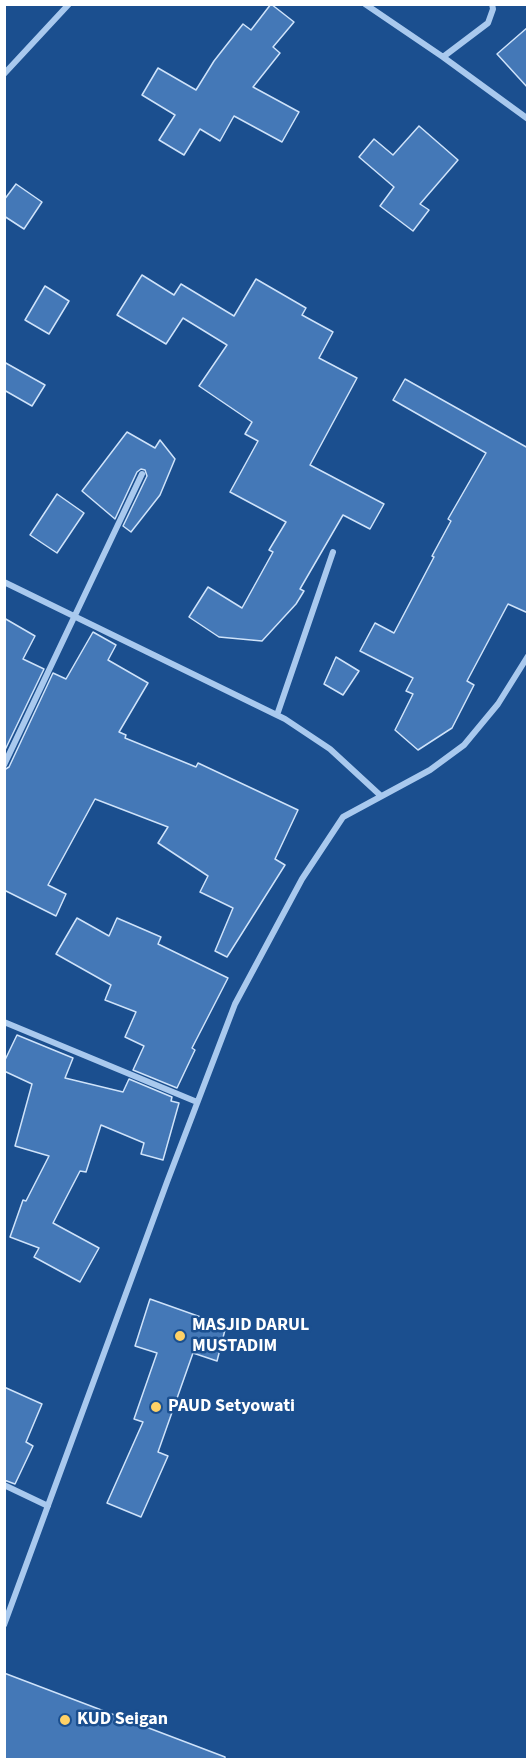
<!DOCTYPE html>
<html>
<head>
<meta charset="utf-8">
<style>
  body { margin:0 }
  #map { position:relative; width:532px; height:1764px; overflow:hidden; background:#1b4f8f; font-family:"Source Sans 3",sans-serif }
  canvas { display:block }
  .frame { position:absolute; inset:0; border:6px solid #fff; pointer-events:none }
</style>
</head>
<body>
<div id="map">
<canvas width="532" height="1764"></canvas>
<div class="frame"></div>
</div>
<script>
const g = document.querySelector('canvas').getContext('2d');
g.lineJoin = 'round';
function paint(path, color) { g.fillStyle = color; g.fill(path, 'evenodd'); }
const toPath = rows => new Path2D(rows.map(r => 'M' + r).join(''));
function strokePath(path, color, width, dash) { g.strokeStyle = color; g.lineWidth = width; g.lineCap = dash ? 'butt' : 'round'; g.setLineDash(dash || []); g.stroke(path); }
function write(font, color, halo, rows, align = 'center') {
  g.font = font + ' "Source Sans 3",sans-serif'; g.lineWidth = 5; g.setLineDash([]); g.textBaseline = 'middle'; g.strokeStyle = halo; g.fillStyle = color; for (const [text, x, y, turn = 0] of rows) {
    g.save(); g.translate(x, y); g.rotate((+turn || 0) * Math.PI / 180); g.textAlign = isNaN(turn) ? turn : align; if (halo) g.strokeText(text, 0, 0); g.fillText(text, 0, 0); g.restore();
  }
}
const building = toPath([
  [271,4,294,22,273,47,280,53,253,87,299,112,282,142,234,116,220,141,200,129,184,155,159,140,175,115,142,95,158,68,196,90,214,61,243,24,251,30,271,4],
  [528,27,528,88,497,54,528,27],
  [419,126,458,160,420,204,429,210,413,231,380,206,394,187,359,157,374,139,393,155,419,126],
  [16,184,42,202,24,229,4,216,4,200,16,184],
  [142,275,174,295,181,284,234,316,256,279,306,308,302,315,333,332,319,358,357,378,310,465,384,504,370,529,343,515,300,589,304,591,296,604,262,641,219,637,189,617,208,587,242,608,273,552,269,550,286,522,230,492,258,441,245,434,252,422,199,386,227,345,183,318,166,344,117,315,142,275],
  [45,286,69,301,49,334,25,320,45,286],
  [4,362,45,385,32,406,4,390,4,362],
  [405,379,528,448,528,613,508,604,467,681,474,685,452,728,418,750,395,730,413,694,406,691,413,678,360,651,375,623,394,633,434,557,432,556,451,521,448,519,486,453,393,400,405,379],
  [127,432,155,448,160,440,175,459,160,495,131,532,123,526,147,476,145,470,141,469,137,472,115,519,82,491,127,432],
  [57,494,84,513,57,553,30,535,57,494],
  [4,618,35,636,23,659,44,669,4,752,4,618],
  [93,632,116,645,108,660,148,683,119,732,126,735,125,738,196,767,198,763,298,810,275,859,285,865,227,957,215,951,233,908,200,892,208,876,158,843,168,827,95,799,48,885,66,894,56,916,4,890,4,770,9,767,53,673,66,679,93,632],
  [336,657,359,671,343,695,324,684,336,657],
  [77,918,109,936,117,918,161,937,158,944,228,978,192,1048,195,1050,177,1088,133,1070,144,1046,125,1037,136,1012,105,1000,111,985,56,954,77,918],
  [17,1035,73,1058,65,1078,123,1092,129,1079,172,1097,171,1101,179,1103,163,1160,141,1154,144,1143,101,1125,86,1172,80,1171,53,1223,99,1248,80,1282,34,1257,39,1248,10,1237,23,1200,26,1201,49,1156,15,1146,32,1084,4,1071,4,1062,17,1035],
  [150,1299,226,1326,217,1361,193,1353,158,1452,168,1456,141,1517,107,1503,143,1422,134,1419,157,1353,135,1346,150,1299],
  [4,1387,42,1404,26,1442,33,1446,15,1484,4,1480,4,1387],
  [4,1673,225,1757,225,1760,4,1760,4,1673]
]);
const street = toPath([
  [365,4,443,57,528,119],
  [443,57,488,23,493,9,492,4],
  [4,74,69,4],
  [4,582,285,719,330,749,381,796],
  [277,715,333,552],
  [4,765,142,474],
  [4,1022,197,1102],
  [4,1485,48,1506],
  [4,1625,167,1182,235,1004,302,879,343,817,430,770,464,745,498,704,528,656]
]);
const markers = [
  [180,1336,6,"#ffd166"],
  [156,1407,6,"#ffd166"],
  [65,1720,6,"#ffd166"]
];
const poiNames = [
  ["MASJID DARUL",192,1326],
  ["MUSTADIM",192,1347],
  ["PAUD Setyowati",168,1407],
  ["KUD Seigan",77,1720]
];
paint(building, '#4478b7');
strokePath(building, '#cfe3fa', 1.5);
strokePath(street, '#a9c9ee', 6);
for (const [x, y, r, color] of markers) { const dot = new Path2D(); dot.arc(x, y, r, 0, 2 * Math.PI); g.fillStyle = color; g.fill(dot); strokePath(dot, '#1b4f8f', 2); }
write('bold 18px', '#fff', '#1b4f8f', poiNames, 'left');
</script>
</body>
</html>
